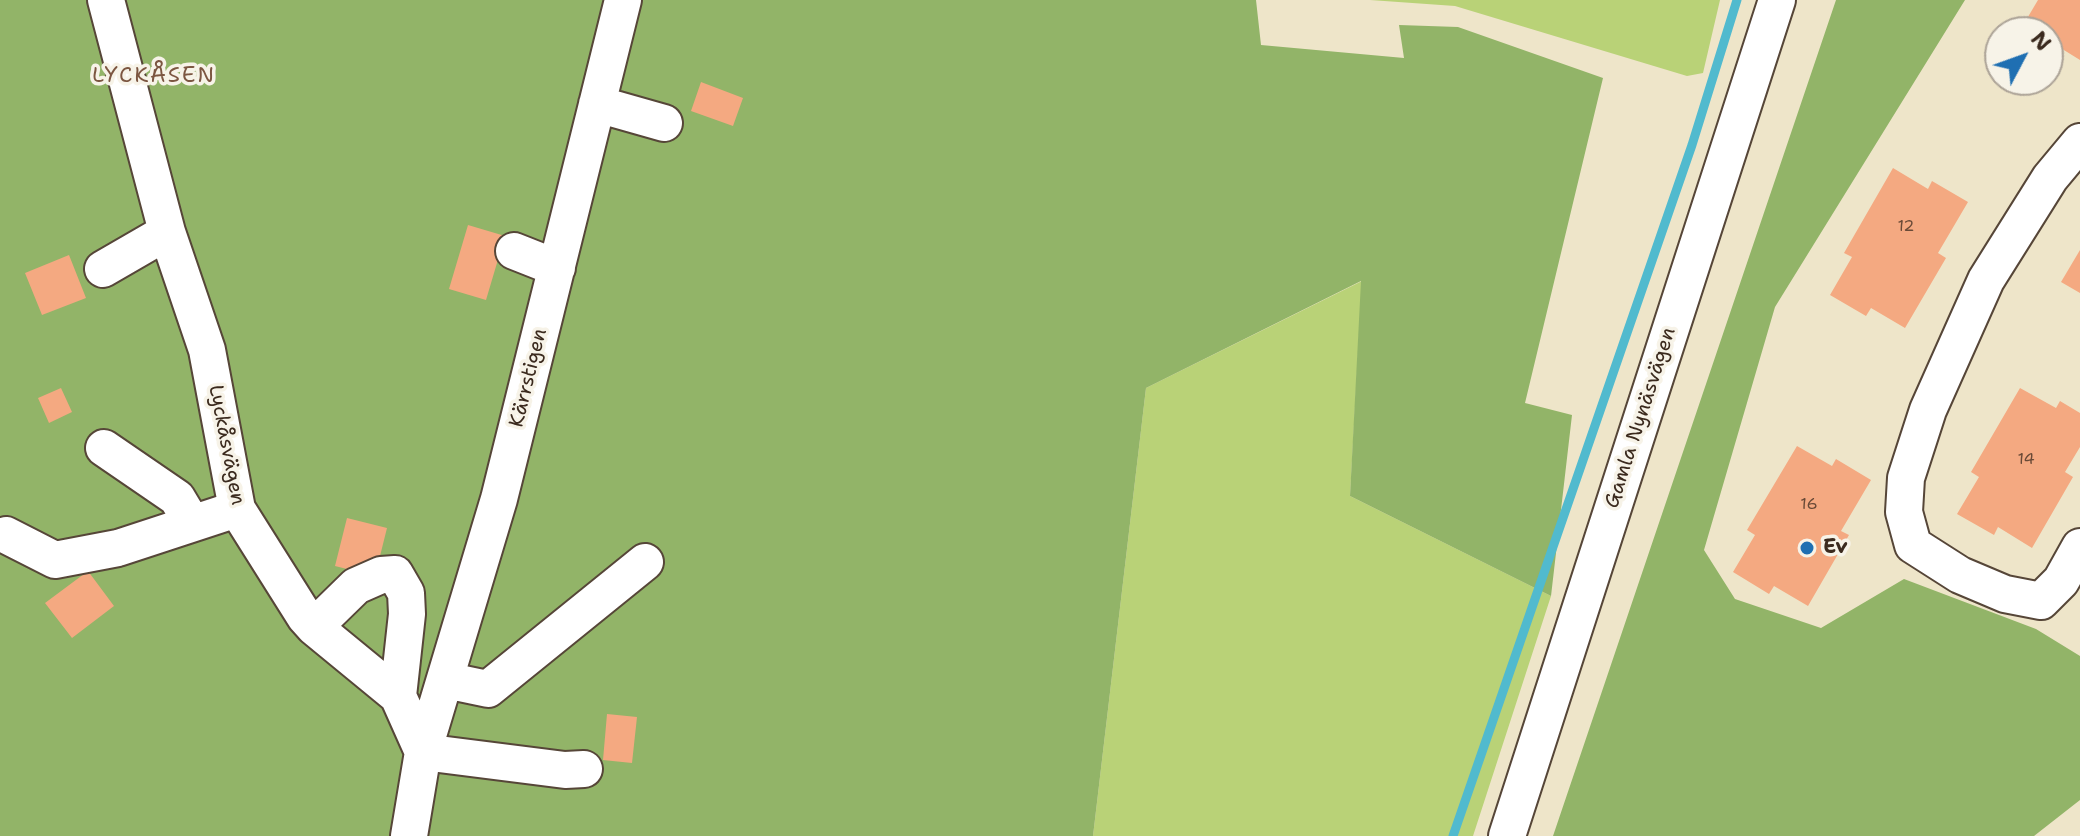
<!DOCTYPE html>
<html>
<head>
<meta charset="utf-8">
<style>
  body { margin:0 }
  #map { position:relative; width:2080px; height:836px; overflow:hidden; background:#eee5c9; font-family:"Shantell Sans",sans-serif }
  canvas { display:block }
  .north { position:absolute; left:1984px; top:16px; width:80px; height:80px; box-sizing:border-box; background:#f7f3e8; border:2px solid #aca397; border-radius:50%; rotate:49deg; font-size:22px; font-weight:700; line-height:32px; text-align:center; color:#3b2a1e }
  .north::after { content:''; display:block; margin:auto; width:28px; height:36px; background:#1f6fb2; clip-path:polygon(50% 0,100% 100%,50% 72%,0 100%) }
</style>
</head>
<body>
<div id="map">
<canvas width="2080" height="836"></canvas>
<div class="north">N</div>
</div>
<script>
const g = document.querySelector('canvas').getContext('2d');
g.lineJoin = 'round';
function paint(path, color) { g.fillStyle = color; g.fill(path, 'evenodd'); }
const toPath = rows => new Path2D(rows.map(r => 'M' + r).join(''));
function strokePath(path, color, width, dash) { g.strokeStyle = color; g.lineWidth = width; g.lineCap = dash ? 'butt' : 'round'; g.setLineDash(dash || []); g.stroke(path); }
function write(font, color, halo, rows, align = 'center') {
  g.font = font + ' "Shantell Sans",sans-serif'; g.lineWidth = 7; g.setLineDash([]); g.textBaseline = 'middle'; g.strokeStyle = halo; g.fillStyle = color; for (const [text, x, y, turn = 0] of rows) {
    g.save(); g.translate(x, y); g.rotate((+turn || 0) * Math.PI / 180); g.textAlign = isNaN(turn) ? turn : align; if (halo) g.strokeText(text, 0, 0); g.fillText(text, 0, 0); g.restore();
  }
}
const green = toPath([
  [1370,0,1720,0,1703,73,1687,76,1455,6],
  [1362,281,1350,496,1551,596,1473,836,1093,836,1146,388]
]);
const forest = toPath([
  [0,0,1256,0,1261,45,1404,58,1399,25,1458,27,1603,78,1525,403,1572,415,1551,596,1350,496,1361,281,1146,388,1093,836,0,836],
  [1836,0,1965,0,1775,307,1704,550,1735,599,1821,628,1904,579,2036,629,2080,656,2080,800,2034,836,1553,836]
]);
const stream = toPath([
  [1453,836,1692,145,1737,0]
]);
const building = toPath([
  [2038,0,2080,0,2080,60,2059,47,2054,55,2048,51,2048,32,2019,32],
  [701,82,743,98,733,126,691,111],
  [1893,168,1928,189,1932,181,1968,202,1938,253,1946,258,1905,328,1871,308,1866,316,1830,295,1852,257,1844,253],
  [468,225,505,236,486,300,449,289],
  [2080,250,2080,293,2061,282],
  [69,255,86,298,42,315,25,273],
  [61,388,72,412,49,423,38,398],
  [2020,388,2056,408,2060,401,2080,413,2080,447,2065,472,2073,477,2032,548,1998,527,1994,535,1957,514,1979,477,1971,472],
  [1797,446,1832,466,1836,459,1871,480,1841,531,1849,535,1808,606,1774,586,1769,594,1733,572,1755,535,1747,530],
  [347,518,387,528,375,576,335,566],
  [88,571,114,606,72,638,45,603],
  [607,714,637,717,632,763,603,760]
]);
const minor = toPath([
  [106,0,167,232,207,350,237,509,305,617,314,627,398,696,423,752],
  [597,104,664,123],
  [2080,142,2050,178,1986,280,1928,410,1906,478,1904,512,1913,545,1960,575,2005,594,2041,601,2061,581,2080,547],
  [514,251,557,268],
  [103,269,167,232],
  [104,448,177,498,192,523],
  [6,535,55,560,118,548,237,509],
  [314,627,356,586,381,575,395,574,406,593,407,614,398,696],
  [445,680,488,689,645,562],
  [423,752,565,770,584,769],
  [409,836,423,752,499,499,623,0],
  [1507,836,1777,0]
]);
const markers = [
  [1807,548,8,"#1f6fb2"]
];
const numberNames = [
  ["12",1906,227],
  ["14",2026,460],
  ["16",1809,505]
];
const streetNames = [
  ["Kärrstigen",529,378,-76],
  ["Gamla Nynäsvägen",1641,418,-72],
  ["Lyckåsvägen",226,445,79]
];
const poiNames = [
  ["Ev",1823,548]
];
const neighbourhoodNames = [
  ["LYCKÅSEN",154,76]
];
paint(green, '#b9d277');
paint(forest, '#92b468');
strokePath(stream, '#51bace', 9);
paint(building, '#f4a981');
strokePath(minor, '#564638', 40);
strokePath(minor, '#fff', 36);
for (const [x, y, r, color] of markers) { const dot = new Path2D(); dot.arc(x, y, r, 0, 2 * Math.PI); g.fillStyle = color; g.fill(dot); strokePath(dot, '#f7f3e8', 3); }
write('16px', '#694a37', null, numberNames);
write('20px', '#3b2a1e', '#f7f3e8', streetNames);
write('bold 20px', '#3b2a1e', '#f7f3e8', poiNames, 'left');
g.letterSpacing = '2px';
write('22px', '#7c5641', '#f7f3e8', neighbourhoodNames);
g.letterSpacing = '0px';
</script>
</body>
</html>
